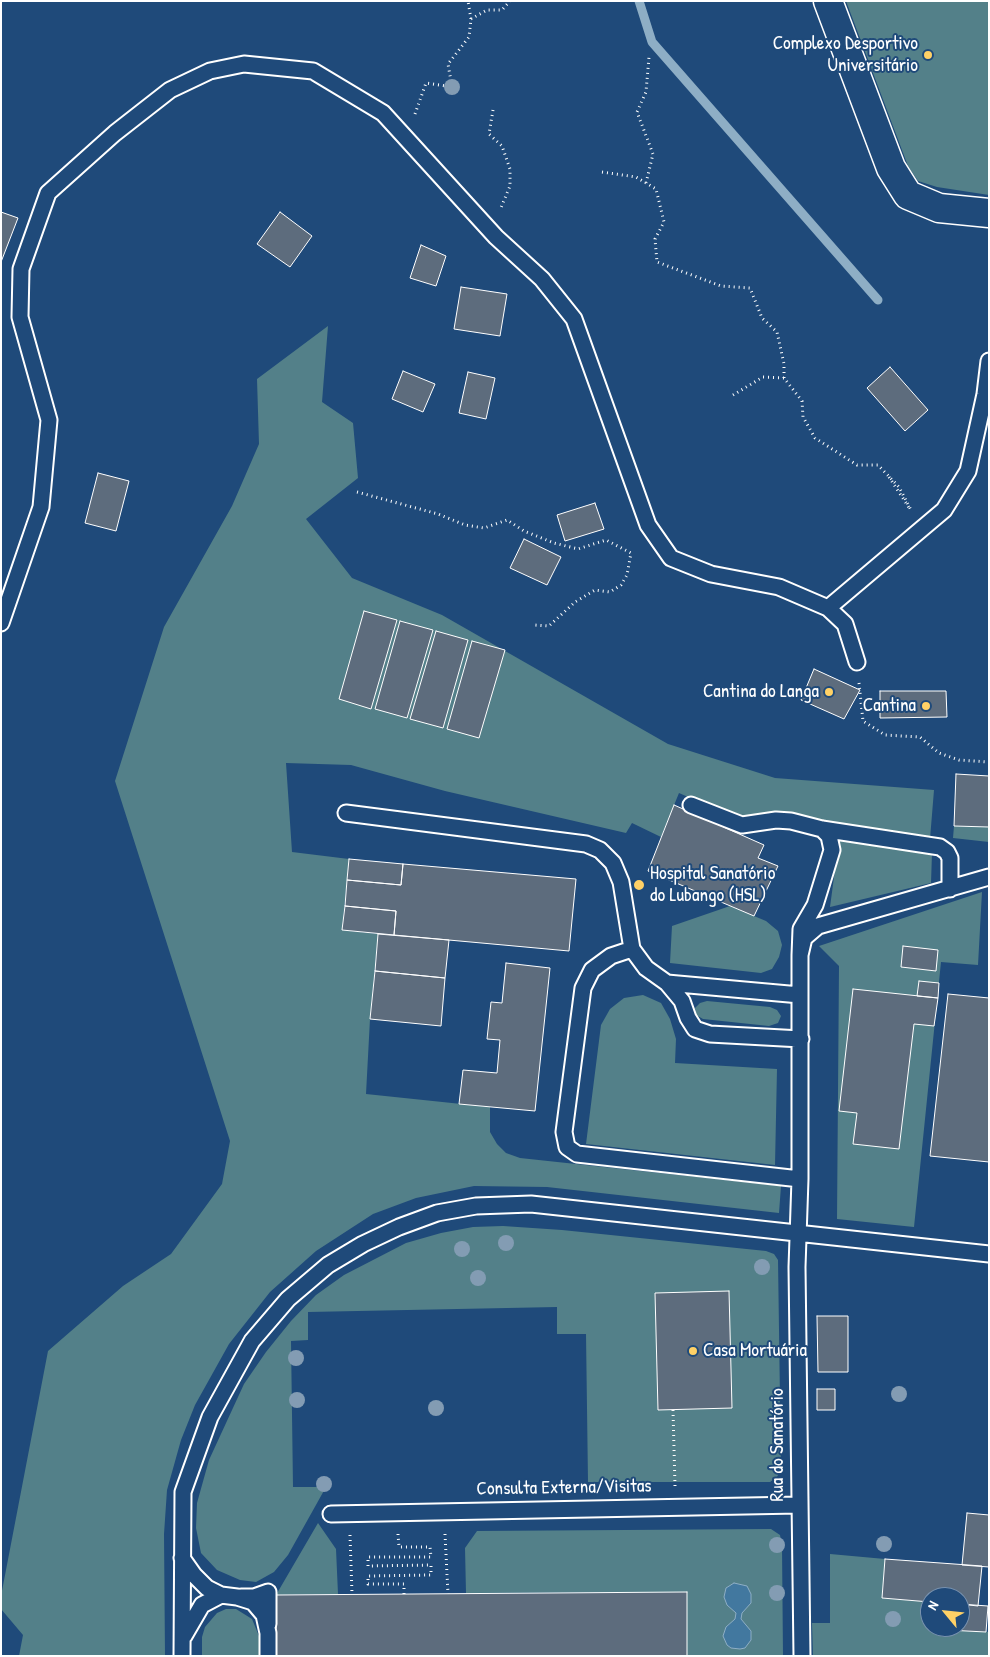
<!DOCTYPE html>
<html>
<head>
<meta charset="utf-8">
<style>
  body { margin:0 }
  #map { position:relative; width:990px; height:1657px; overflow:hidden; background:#1f4a7a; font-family:"Patrick Hand",sans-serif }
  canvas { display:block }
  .frame { position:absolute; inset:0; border:2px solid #fff; pointer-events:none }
  .north { position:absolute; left:920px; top:1587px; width:50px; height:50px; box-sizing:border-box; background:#1f4a7a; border:1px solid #7992af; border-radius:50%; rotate:298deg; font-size:14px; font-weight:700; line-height:20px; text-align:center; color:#fff }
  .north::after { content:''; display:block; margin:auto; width:18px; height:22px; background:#ffd166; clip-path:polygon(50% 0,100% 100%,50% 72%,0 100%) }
</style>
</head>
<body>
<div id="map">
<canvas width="990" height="1657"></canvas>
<div class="frame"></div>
<div class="north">N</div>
</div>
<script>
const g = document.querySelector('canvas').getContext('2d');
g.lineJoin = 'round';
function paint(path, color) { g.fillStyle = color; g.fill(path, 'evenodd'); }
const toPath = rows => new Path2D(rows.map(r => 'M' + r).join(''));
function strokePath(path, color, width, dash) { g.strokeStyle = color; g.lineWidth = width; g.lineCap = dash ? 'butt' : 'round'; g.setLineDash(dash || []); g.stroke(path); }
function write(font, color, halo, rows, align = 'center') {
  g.font = font + ' "Patrick Hand",sans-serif'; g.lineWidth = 4; g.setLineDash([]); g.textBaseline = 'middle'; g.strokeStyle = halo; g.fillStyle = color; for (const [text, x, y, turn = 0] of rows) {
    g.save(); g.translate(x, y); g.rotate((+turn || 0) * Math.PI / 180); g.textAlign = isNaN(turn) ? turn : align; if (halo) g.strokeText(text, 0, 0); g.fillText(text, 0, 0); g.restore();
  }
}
const green = toPath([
  [846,1,989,1,989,195,937,187,918,181,908,166],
  [328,326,322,402,353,423,358,478,306,519,352,578,442,615,668,744,775,778,934,790,930,839,826,823,789,813,770,813,738,819,679,793,661,837,632,823,626,833,445,791,351,765,286,763,292,852,349,859,342,930,378,934,370,1019,366,1094,490,1107,490,1132,497,1144,506,1153,520,1158,781,1186,779,1213,547,1187,474,1186,416,1198,373,1214,316,1251,270,1292,229,1344,195,1405,181,1440,167,1490,164,1534,165,1656,19,1656,23,1635,1,1609,1,1596,48,1351,123,1286,171,1254,222,1184,230,1141,115,781,164,627,232,506,259,444,257,379],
  [954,826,989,827,989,842,953,838],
  [839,840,932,853,931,883,830,907],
  [982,892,978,965,941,962,914,1227,837,1219,839,966,819,946],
  [730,906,766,921,778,931,782,945,779,957,772,969,761,973,670,963,672,926],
  [643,995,661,1003,670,1019,676,1039,675,1063,777,1069,775,1165,586,1144,601,1025,610,1009,624,998],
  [707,1001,770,1007,777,1010,781,1016,778,1023,769,1026,703,1019,696,1015,695,1008,700,1003],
  [503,1226,562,1230,766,1251,774,1254,778,1260,781,1469,777,1477,770,1482,588,1482,586,1334,557,1334,557,1307,308,1312,308,1340,291,1341,293,1487,326,1487,288,1555,274,1572,256,1582,240,1580,217,1570,201,1553,196,1528,197,1503,209,1460,244,1384,266,1352,291,1321,316,1295,344,1275,406,1243,441,1233,473,1227],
  [318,1523,336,1549,338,1594,276,1595],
  [771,1529,780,1535,782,1546,783,1656,687,1656,686,1592,466,1593,465,1548,477,1531],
  [830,1554,885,1559,882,1598,930,1602,930,1627,989,1632,989,1656,813,1656,812,1623,830,1623],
  [226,1609,236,1609,252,1619,259,1636,259,1656,202,1656,202,1637,205,1627,217,1613]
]);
const water = toPath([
  [734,1583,747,1586,751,1594,751,1603,742,1613,741,1619,751,1631,751,1640,745,1648,740,1649,731,1648,727,1645,723,1636,726,1627,735,1619,736,1613,727,1605,724,1597,726,1588,734,1583]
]);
const stream = toPath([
  [639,1,652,42,878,300]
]);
const building = toPath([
  [1,212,18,218,1,262,1,212],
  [280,212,312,236,290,267,257,244,280,212],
  [421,245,446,256,436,286,410,278,421,245],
  [461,287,507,294,500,336,454,329,461,287],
  [890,367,928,410,905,431,867,388,890,367],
  [403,371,435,384,423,412,392,399,403,371],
  [468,372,495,378,486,419,459,413,468,372],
  [98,473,129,481,116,531,85,523,98,473],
  [595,503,604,529,565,541,557,515,595,503],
  [524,539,561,557,547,585,510,568,524,539],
  [364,611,397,620,371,709,339,699,364,611],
  [400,621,433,630,407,718,375,709,400,621],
  [436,631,468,640,443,728,410,719,436,631],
  [472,641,505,650,479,738,447,729,472,641],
  [814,669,860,690,844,719,801,700,814,669],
  [880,691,946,691,947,717,880,718,880,691],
  [956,774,989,776,989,827,954,826,956,774],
  [674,805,764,845,758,858,778,866,754,916,648,871,674,805],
  [349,859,403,864,401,885,347,880,349,859],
  [403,864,576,879,569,951,394,935,396,911,345,906,347,880,401,885,403,864],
  [345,906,396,911,394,935,342,930,345,906],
  [378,934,449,940,445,978,375,971,378,934],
  [903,946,938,950,936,971,901,967,903,946],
  [506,963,550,968,535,1111,459,1104,463,1070,497,1073,500,1040,487,1039,491,1002,502,1003,506,963],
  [375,971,445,978,441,1026,370,1019,375,971],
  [919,981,939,983,938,998,917,996,919,981],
  [853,989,938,998,934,1026,914,1024,899,1149,853,1144,857,1113,839,1111,853,989],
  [948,994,989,998,989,1162,930,1156,948,994],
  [729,1291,732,1408,658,1410,655,1293,729,1291],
  [817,1316,848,1316,848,1372,818,1372,817,1316],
  [817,1389,835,1389,835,1410,817,1410,817,1389],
  [967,1513,989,1515,989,1567,962,1565,967,1513],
  [885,1559,982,1566,978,1606,960,1604,960,1597,930,1597,930,1602,882,1598,885,1559],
  [687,1592,687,1656,276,1656,276,1595,687,1592],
  [960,1604,988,1606,986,1632,947,1630,947,1627,960,1627,960,1604]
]);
const path = toPath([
  [471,19,487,10,502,10,510,1],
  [493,110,489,134,502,146,510,169,510,186,500,210],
  [415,114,426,83,452,87,448,64,469,37,471,19,468,1],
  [602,172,636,177,656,189,664,222,655,239,657,262,721,286,750,288,762,318,777,332,784,364,784,378],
  [646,183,653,154,637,112,646,92,649,57],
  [733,395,763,377,784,378,802,401,803,417,815,438,857,465,878,465,899,487,911,510],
  [889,477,910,509],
  [357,492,438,514,465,525,484,528,507,520,524,531,554,543,578,549,606,540,631,553,627,575,621,585,610,592,595,590,575,602,549,626,534,625],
  [859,683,863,721,885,735,920,737,939,753,959,760,989,762],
  [673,1410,675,1486],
  [398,1534,399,1547,430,1547,431,1557,368,1557,368,1566,431,1565,431,1575,368,1576,368,1584,404,1584,404,1594],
  [445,1534,448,1594],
  [350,1535,352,1594]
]);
const service = toPath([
  [828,608,944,510,968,471,985,394,989,361],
  [1,623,41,507,49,420,20,317,21,269,48,193,115,133,170,90,210,71,244,64,313,71,383,113,496,237,542,279,574,319,648,525,671,558,711,574,779,587,828,608,845,624,857,662],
  [691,805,742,825,776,820,791,821,822,829,940,847,947,852,950,858,950,889],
  [346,813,586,844,600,850,613,863,621,882,632,949,646,968,667,983,800,995],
  [822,829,829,836,832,850,815,905,801,929,800,955,804,938,818,926,989,877],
  [632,949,611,956,592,970,583,988,564,1132,567,1147,577,1154,800,1179],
  [800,955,800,1179,797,1267,802,1656],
  [667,983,682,1001,688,1018,695,1029,710,1034,801,1039],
  [331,1514,798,1505],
  [182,1558,194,1575,207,1588,221,1595],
  [241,1597,254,1597,268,1592,268,1624],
  [184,1636,202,1605,221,1595,237,1597,253,1602,264,1615,268,1633,268,1656],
  [182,1656,183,1492,210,1417,252,1341,288,1299,328,1265,363,1244,399,1227,437,1213,476,1206,531,1204,989,1254]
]);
const minor = toPath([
  [828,1,891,168,908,195,939,208,989,213]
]);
const trees = [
  [452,87],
  [506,1243],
  [462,1249],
  [762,1267],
  [478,1278],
  [296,1358],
  [899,1394],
  [297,1400],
  [436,1408],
  [324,1484],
  [884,1544],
  [777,1545],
  [777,1593],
  [893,1619]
];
const markers = [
  [928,55,5,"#ffd166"],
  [829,692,5,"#ffd166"],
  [926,706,5,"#ffd166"],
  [639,885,6,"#ffd166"],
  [693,1351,5,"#ffd166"]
];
const poiNames = [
  ["Complexo Desportivo",918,44],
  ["Universitário",918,66],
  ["Cantina do Langa",819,692],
  ["Cantina",916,706],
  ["Hospital Sanatório",650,874,"left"],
  ["do Lubango (HSL)",650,896,"left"],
  ["Casa Mortuária",703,1351,"left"]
];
const streetNames = [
  ["Rua do Sanatório",778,1445,-90],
  ["Consulta Externa/Visitas",564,1488,-1]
];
paint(green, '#538089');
paint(water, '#42789f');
strokePath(water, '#8eaec5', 1);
strokePath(stream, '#8eaec5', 9);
paint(building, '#5d6c7d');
strokePath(building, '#fff', 1);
strokePath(service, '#fff', 19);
strokePath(minor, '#fff', 31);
strokePath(path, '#fff', 3, [1, 4]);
strokePath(service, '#1f4a7a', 15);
strokePath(minor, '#1f4a7a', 28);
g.fillStyle = '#839cb3';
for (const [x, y] of trees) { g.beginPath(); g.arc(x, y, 8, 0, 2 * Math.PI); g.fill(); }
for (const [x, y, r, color] of markers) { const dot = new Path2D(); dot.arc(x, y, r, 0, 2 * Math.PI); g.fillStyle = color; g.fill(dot); strokePath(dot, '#1f4a7a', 2); }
write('19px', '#fff', '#1f4a7a', poiNames, 'right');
write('19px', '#fff', '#1f4a7a', streetNames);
</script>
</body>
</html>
